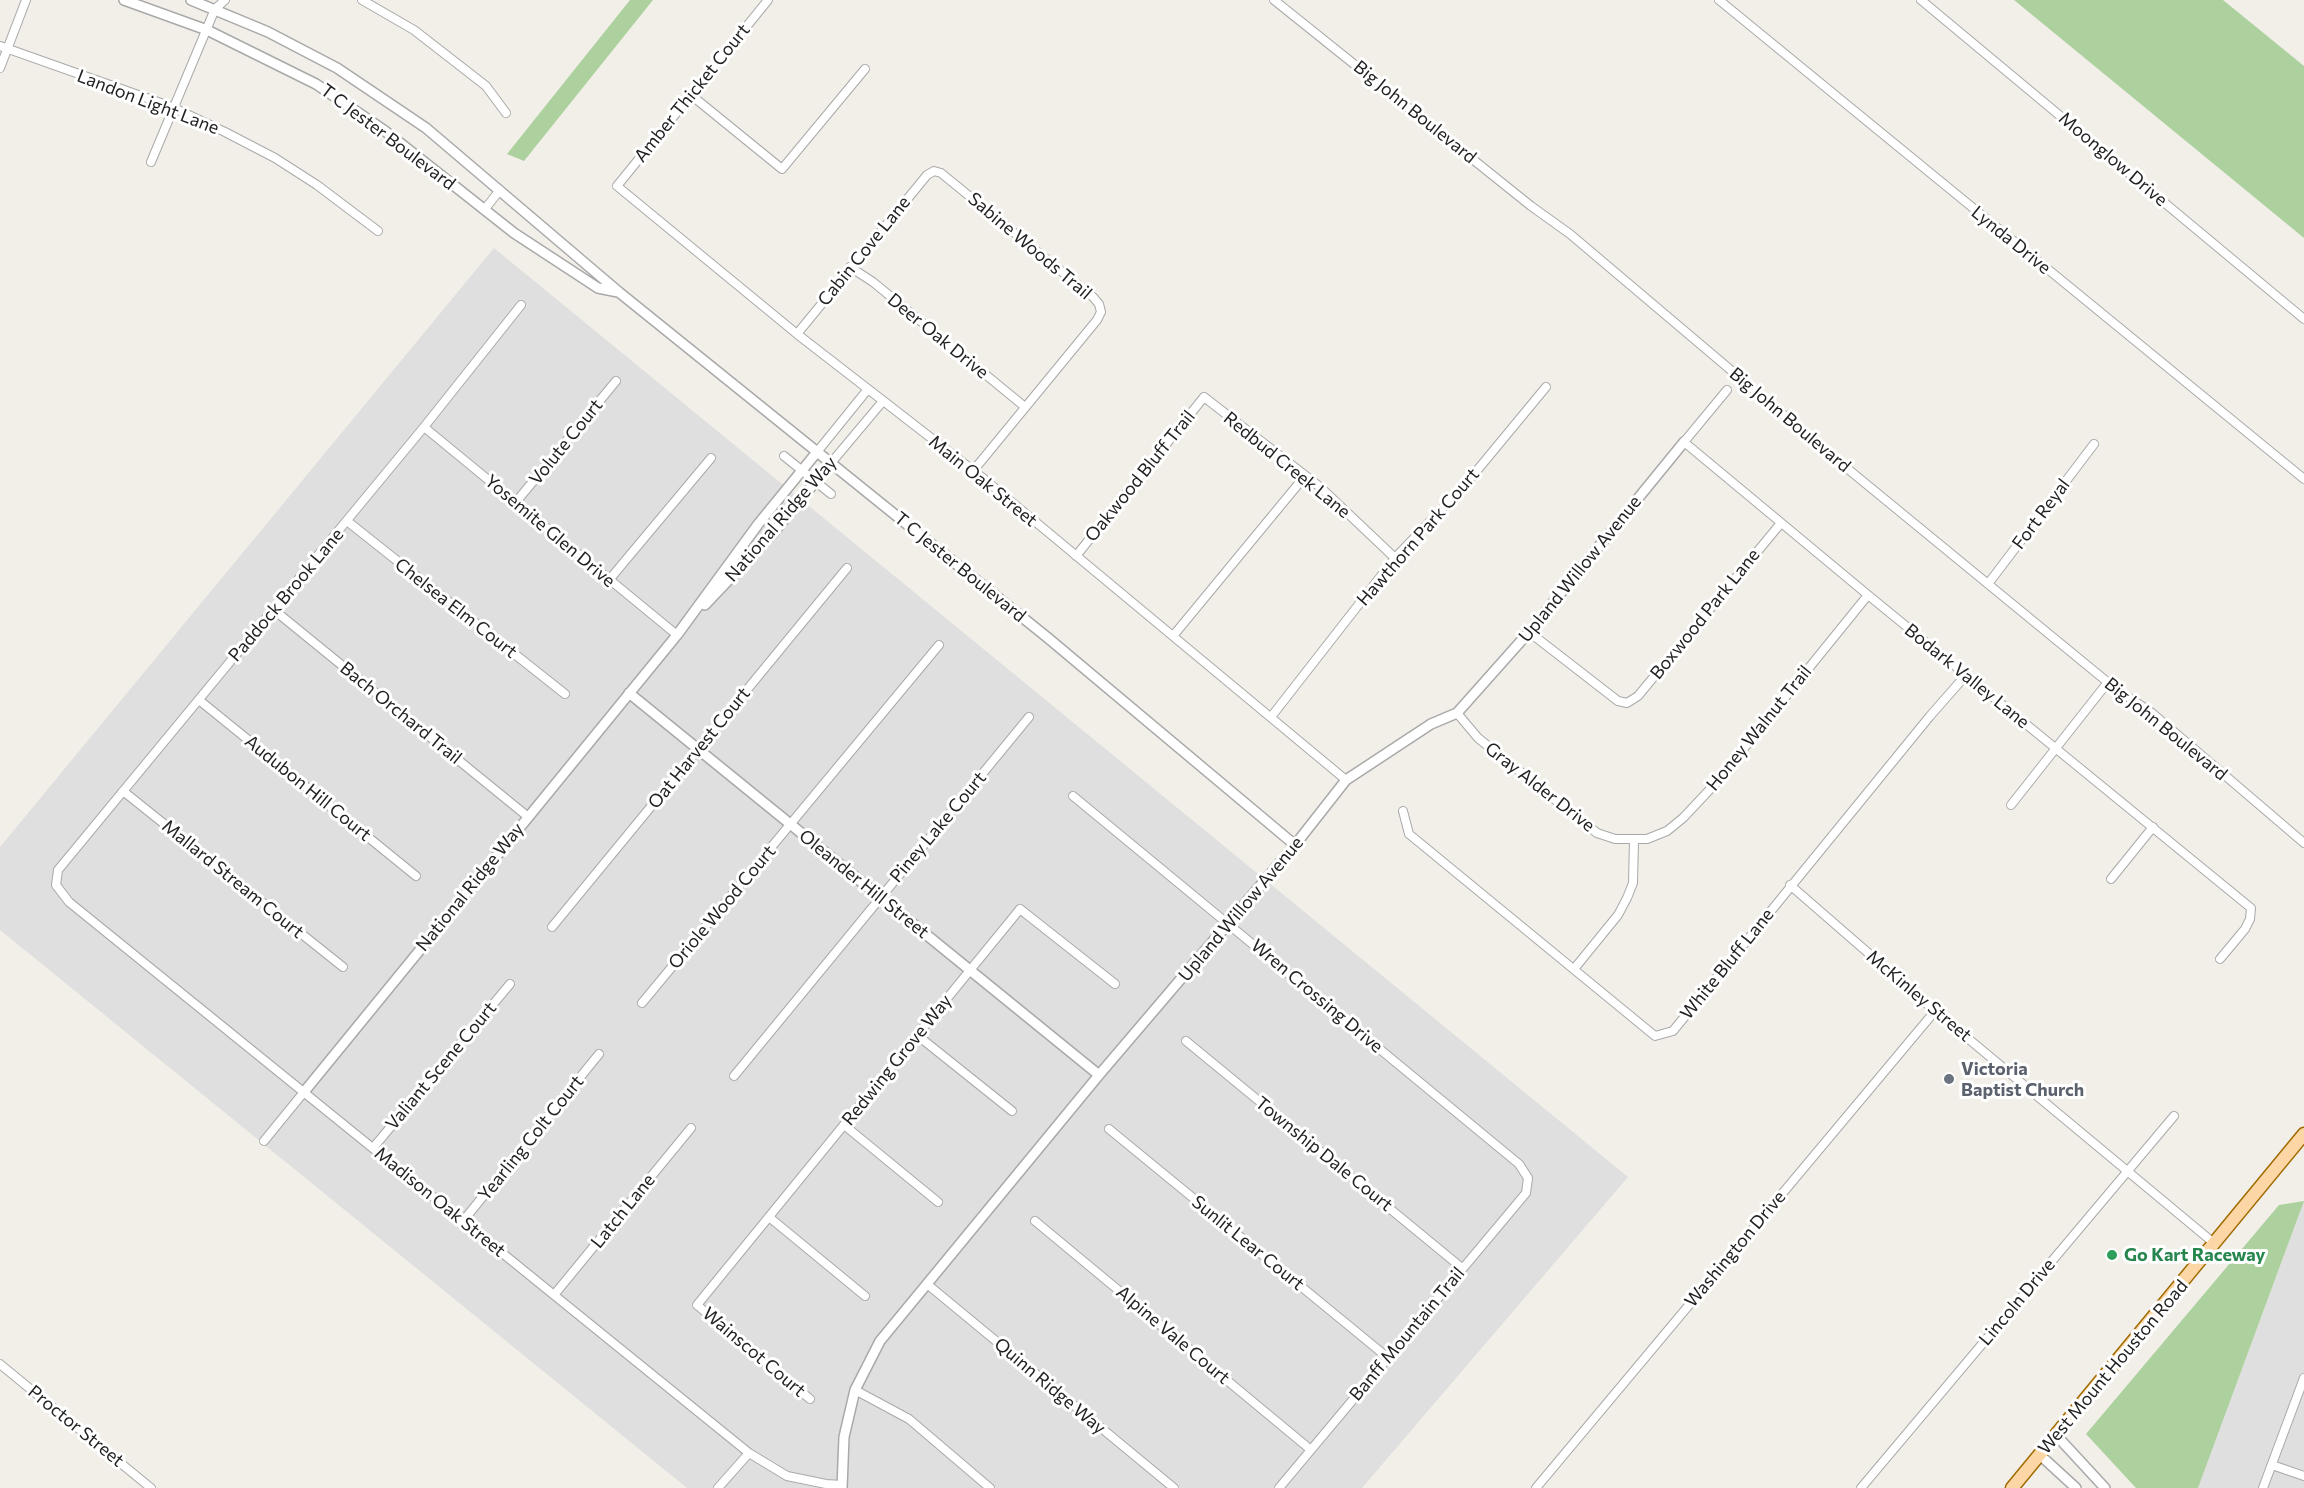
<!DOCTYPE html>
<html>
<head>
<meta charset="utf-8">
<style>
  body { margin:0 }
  canvas { display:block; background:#f2efe9 }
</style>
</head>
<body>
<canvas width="2304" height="1488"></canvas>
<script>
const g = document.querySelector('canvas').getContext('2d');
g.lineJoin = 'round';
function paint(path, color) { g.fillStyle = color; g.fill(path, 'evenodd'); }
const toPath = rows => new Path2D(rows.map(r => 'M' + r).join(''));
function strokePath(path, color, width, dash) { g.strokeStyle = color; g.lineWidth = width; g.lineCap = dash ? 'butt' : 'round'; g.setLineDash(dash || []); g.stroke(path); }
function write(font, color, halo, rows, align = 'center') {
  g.font = font + ' Commissioner,sans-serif'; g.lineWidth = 6; g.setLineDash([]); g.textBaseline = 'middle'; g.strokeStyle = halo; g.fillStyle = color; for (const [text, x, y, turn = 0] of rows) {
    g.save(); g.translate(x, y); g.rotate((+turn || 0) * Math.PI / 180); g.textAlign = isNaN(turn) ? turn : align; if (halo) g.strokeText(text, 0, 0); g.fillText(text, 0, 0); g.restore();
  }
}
const residential = toPath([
  [494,248,1628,1177,1362,1488,687,1488,0,930,0,847],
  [2304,1201,2304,1488,2198,1488]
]);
const forest = toPath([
  [630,0,653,0,524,161,507,154],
  [2014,0,2223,0,2304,66,2304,238],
  [2304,1201,2198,1488,2136,1488,2086,1434,2279,1205]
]);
const minor = toPath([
  [362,0,414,30,486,86,506,113],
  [768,0,617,186,797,334,984,479,1346,780],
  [1274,0,1531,206,1570,234,1843,465,2116,689,2152,713,2304,843],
  [1719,0,2304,479],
  [1921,0,2304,319],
  [0,46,172,107,225,132,275,158,317,185,378,231],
  [0,68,26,0],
  [691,95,782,169,865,69],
  [151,162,215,9,225,0],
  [484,210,500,190],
  [850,267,873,282,1025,407],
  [521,305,424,427,58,870,56,885,69,902,749,1453,787,1476,826,1484,842,1485],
  [797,334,927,175,934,171,941,173,1093,297,1099,304,1101,312,1097,320,973,471],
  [1727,390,1684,442,1868,595,2251,908,2250,919,2245,929,2220,959],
  [424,427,677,635],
  [817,452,868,389],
  [784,456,831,494],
  [831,463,883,401],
  [516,502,616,381],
  [347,521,565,694],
  [1076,556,1204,397,1320,487,1395,558],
  [609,580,711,458],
  [1988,584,2094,444],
  [274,610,527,816],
  [1529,632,1618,701,1627,703,1638,696,1781,523],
  [1173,636,1305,476],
  [199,700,416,876],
  [1457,713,1478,738,1597,833,1615,839,1647,839,1667,831,1683,818,1715,784,1868,595],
  [1271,717,1395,558,1465,485,1546,387],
  [123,791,343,967],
  [1073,796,1519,1164,1528,1178,1526,1193,1279,1488],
  [2011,805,2108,682],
  [1403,811,1409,834,1655,1036,1673,1031,1930,716,1966,675],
  [2111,879,2153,827],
  [1790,885,1935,1011,2215,1244],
  [552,927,847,568],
  [1574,969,1618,915,1627,898,1633,883,1634,840],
  [642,1003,939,645],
  [917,1035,1012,1111],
  [1186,1041,1462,1268],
  [734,1076,1029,717],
  [844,1125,938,1202],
  [1109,1129,1387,1357],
  [264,1141,304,1092],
  [373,1148,510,984],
  [769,1217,865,1296],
  [463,1221,599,1054],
  [1035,1221,1311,1450],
  [927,1284,1174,1488],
  [554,1295,691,1128],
  [0,1364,151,1488],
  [855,1390,909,1419,990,1488],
  [810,1399,697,1305,1020,909,1115,984],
  [2272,1465,2304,1476],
  [718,1488,749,1453],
  [1536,1488,1935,1011],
  [1861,1488,2174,1116],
  [2263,1488,2304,1378]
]);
const tertiary = toPath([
  [124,0,207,30,316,84,385,131,514,233,598,288,618,292],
  [191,0,268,32,337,68,426,128,620,293,1048,638,1295,845],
  [705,605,774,532,831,463],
  [629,693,1099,1075],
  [304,1092,677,635,759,523,817,452],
  [2056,1435,2105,1488],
  [2040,1455,2076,1488],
  [842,1488,844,1437,855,1390,880,1341,1099,1075,1295,845,1346,780,1431,724,1457,713,1529,632,1684,442]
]);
const primary = toPath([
  [2012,1488,2304,1134]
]);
const markers = [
  [1949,1079,6,"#6b7280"],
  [2112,1255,6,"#2e9e5b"]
];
const streetNames = [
  ["Amber Thicket Court",692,93,-51],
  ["Landon Light Lane",148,102,21],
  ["Big John Boulevard",1415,112,39],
  ["T C Jester Boulevard",388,137,37],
  ["Moonglow Drive",2113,159,40],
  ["Lynda Drive",2011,240,39],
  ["Sabine Woods Trail",1030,246,40],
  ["Cabin Cove Lane",864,251,-51],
  ["Deer Oak Drive",938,336,39],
  ["Big John Boulevard",1790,420,40],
  ["Volute Court",566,442,-51],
  ["Redbud Creek Lane",1287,465,39],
  ["Oakwood Bluff Trail",1140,476,-51],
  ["Main Oak Street",983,481,39],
  ["Fort Reyal",2041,514,-53],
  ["National Ridge Way",781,519,-49],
  ["Yosemite Glen Drive",550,531,40],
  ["Hawthorn Park Court",1418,537,-49],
  ["T C Jester Boulevard",960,567,39],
  ["Upland Willow Avenue",1580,569,-51],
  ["Paddock Brook Lane",286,595,-50],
  ["Chelsea Elm Court",456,608,38],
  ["Boxwood Park Lane",1705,614,-51],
  ["Bodark Valley Lane",1967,676,39],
  ["Bach Orchard Trail",401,713,39],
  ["Honey Walnut Trail",1759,728,-51],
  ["Big John Boulevard",2166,729,39],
  ["Oat Harvest Court",699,748,-51],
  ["Gray Alder Drive",1540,787,38],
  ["Audubon Hill Court",308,788,39],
  ["Piney Lake Court",938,827,-50],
  ["Mallard Stream Court",233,879,39],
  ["Oleander Hill Street",864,884,39],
  ["National Ridge Way",470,887,-51],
  ["Oriole Wood Court",722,907,-50],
  ["Upland Willow Avenue",1241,909,-50],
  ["White Bluff Lane",1727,964,-51],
  ["Wren Crossing Drive",1317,996,40],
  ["McKinley Street",1919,996,40],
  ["Redwing Grove Way",897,1060,-51],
  ["Valiant Scene Court",441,1066,-50],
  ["Yearling Colt Court",531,1138,-51],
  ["Township Dale Court",1324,1154,39],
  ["Madison Oak Street",440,1202,39],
  ["Latch Lane",623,1211,-51],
  ["Sunlit Lear Court",1248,1243,39],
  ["Washington Drive",1735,1249,-50],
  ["Lincoln Drive",2017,1302,-50],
  ["Banff Mountain Trail",1407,1334,-50],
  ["Alpine Vale Court",1173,1335,40],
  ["Wainscot Court",754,1352,40],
  ["West Mount Houston Road",2113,1367,-50],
  ["Quinn Ridge Way",1050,1386,40],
  ["Proctor Street",76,1426,39]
];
const worshipNames = [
  ["Victoria",1961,1069],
  ["Baptist Church",1961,1090]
];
const leisureNames = [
  ["Go Kart Raceway",2124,1255]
];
paint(residential, '#e0dfdf');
paint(forest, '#add19e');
strokePath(minor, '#a9a9a9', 10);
strokePath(tertiary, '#a9a9a9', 12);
strokePath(primary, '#a06b00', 15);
strokePath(minor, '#fff', 8);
strokePath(tertiary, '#fff', 9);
strokePath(primary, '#fcd6a4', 12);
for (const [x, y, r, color] of markers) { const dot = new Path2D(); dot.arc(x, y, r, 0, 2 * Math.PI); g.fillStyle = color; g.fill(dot); strokePath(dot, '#fff', 2); }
write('18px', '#222', '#fff', streetNames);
write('bold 18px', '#5b616d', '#fff', worshipNames, 'left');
write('bold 18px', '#27864d', '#fff', leisureNames, 'left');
</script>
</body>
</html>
